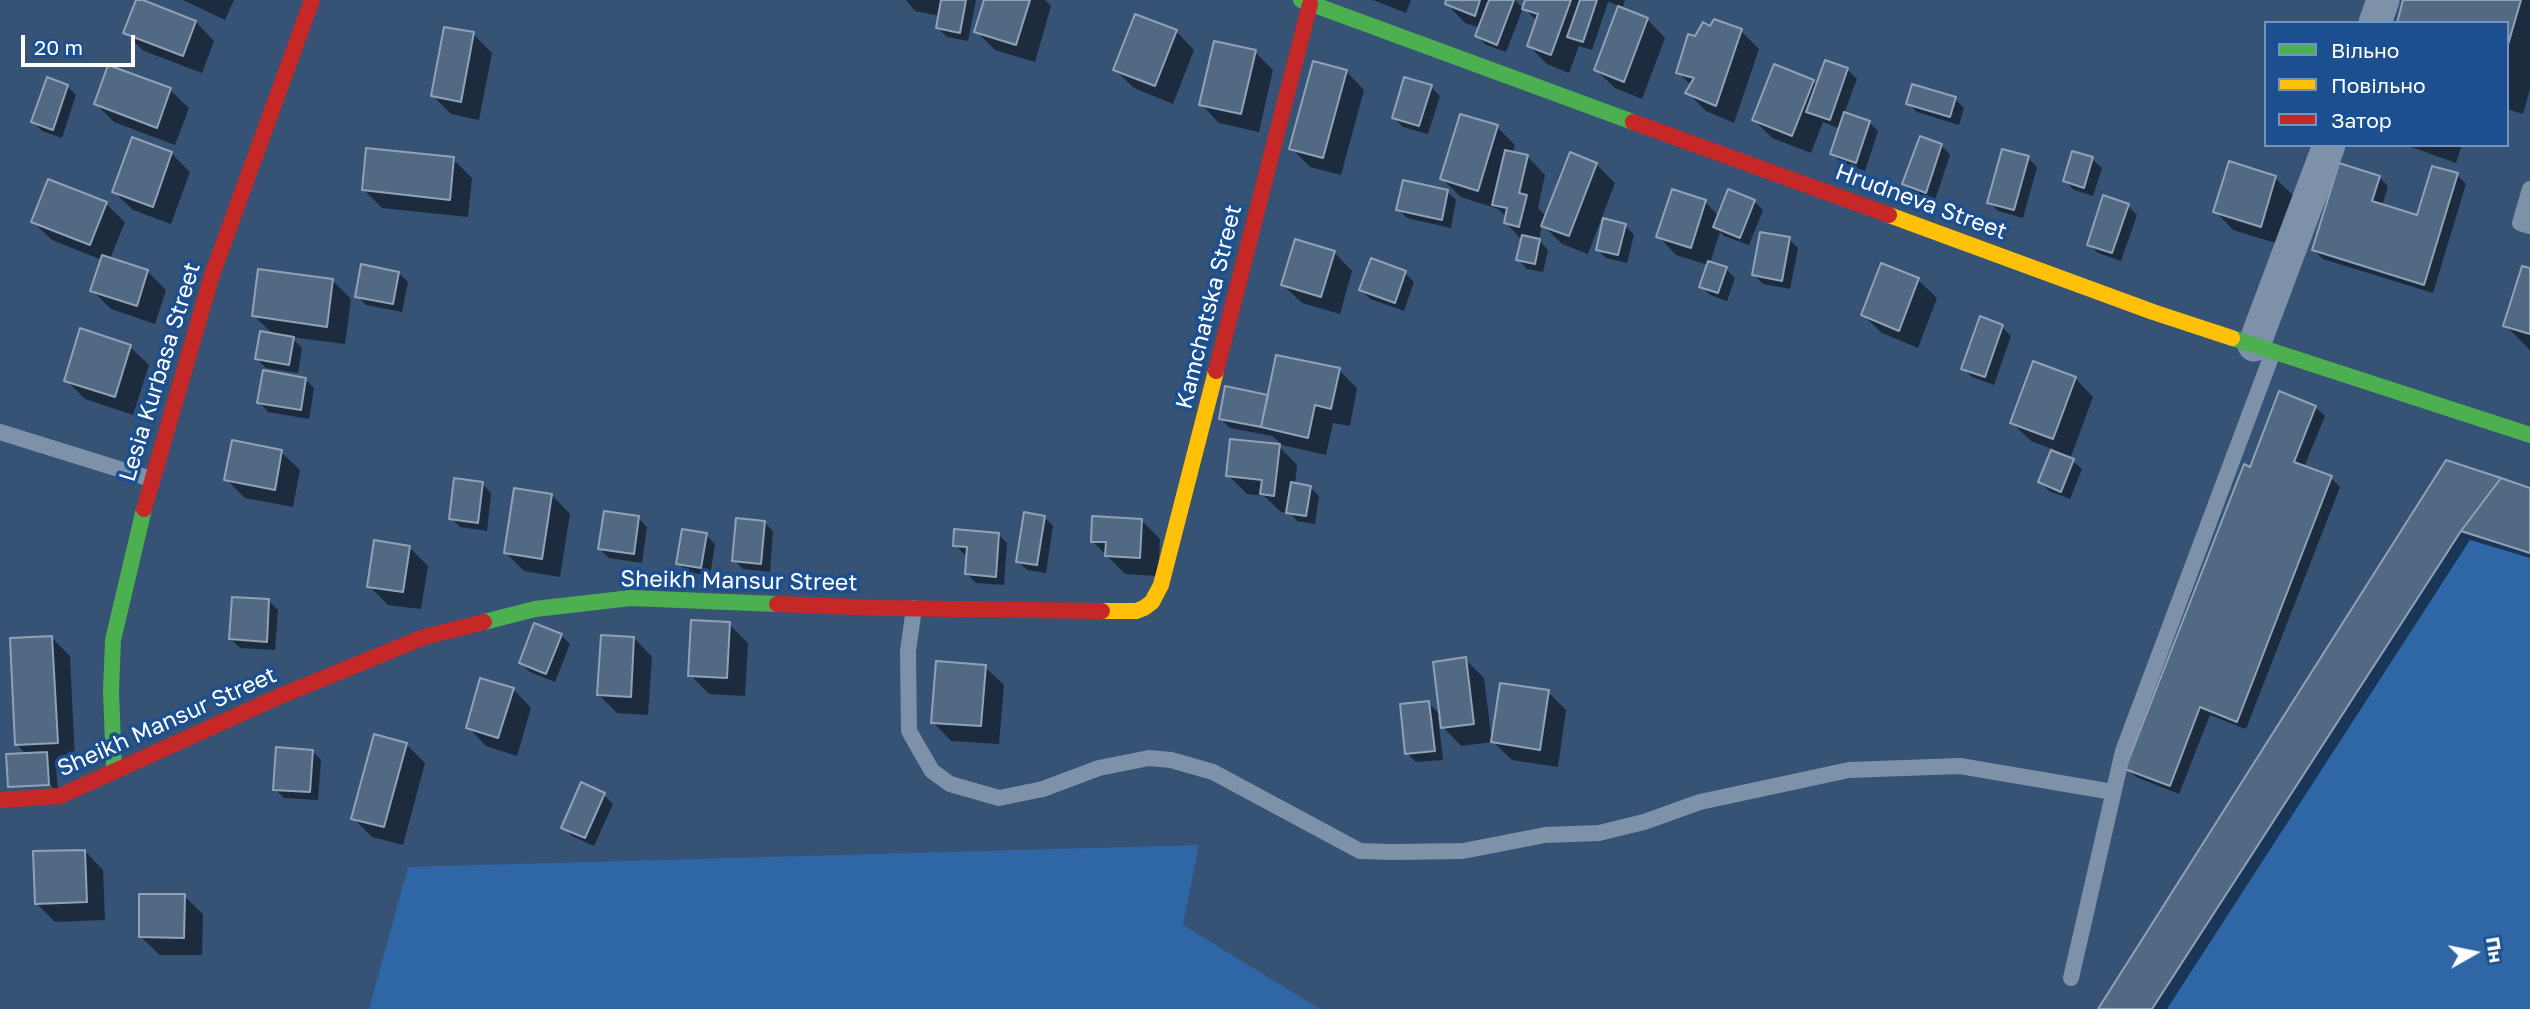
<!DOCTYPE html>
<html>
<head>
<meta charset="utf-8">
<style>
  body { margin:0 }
  #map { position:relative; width:2530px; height:1009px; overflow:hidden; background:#365274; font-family:"Golos Text",sans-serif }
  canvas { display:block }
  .legend { position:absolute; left:2264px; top:21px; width:245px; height:126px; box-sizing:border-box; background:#1b4f8f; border:2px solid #7695bc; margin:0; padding:9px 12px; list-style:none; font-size:21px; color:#fff }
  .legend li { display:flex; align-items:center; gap:14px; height:35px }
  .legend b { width:35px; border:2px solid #7695bc }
  .north { position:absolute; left:2439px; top:918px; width:70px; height:70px; -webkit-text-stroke:5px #1b4f8f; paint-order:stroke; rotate:81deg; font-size:19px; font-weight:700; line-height:28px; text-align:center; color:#fff }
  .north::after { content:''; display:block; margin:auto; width:24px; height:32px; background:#fff; clip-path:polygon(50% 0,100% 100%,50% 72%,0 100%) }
  .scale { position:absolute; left:21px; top:35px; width:114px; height:32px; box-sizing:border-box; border:4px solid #fff; border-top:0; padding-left:9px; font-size:21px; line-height:24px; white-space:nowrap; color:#fff; -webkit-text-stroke:5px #1b4f8f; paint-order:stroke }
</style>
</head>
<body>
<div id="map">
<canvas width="2530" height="1009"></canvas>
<ul class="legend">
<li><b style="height:9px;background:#4caf50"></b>Вільно</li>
<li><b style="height:9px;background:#ffc107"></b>Повільно</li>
<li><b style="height:9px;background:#c62828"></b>Затор</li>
</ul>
<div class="north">Пн</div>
<div class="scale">20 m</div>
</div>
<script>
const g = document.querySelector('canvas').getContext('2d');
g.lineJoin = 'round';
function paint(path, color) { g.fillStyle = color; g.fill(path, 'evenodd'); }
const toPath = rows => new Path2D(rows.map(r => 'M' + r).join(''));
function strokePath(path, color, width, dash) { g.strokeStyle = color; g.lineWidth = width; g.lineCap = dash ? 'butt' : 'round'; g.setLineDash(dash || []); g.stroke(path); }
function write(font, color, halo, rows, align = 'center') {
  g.font = font + ' "Golos Text",sans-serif'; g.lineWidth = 7; g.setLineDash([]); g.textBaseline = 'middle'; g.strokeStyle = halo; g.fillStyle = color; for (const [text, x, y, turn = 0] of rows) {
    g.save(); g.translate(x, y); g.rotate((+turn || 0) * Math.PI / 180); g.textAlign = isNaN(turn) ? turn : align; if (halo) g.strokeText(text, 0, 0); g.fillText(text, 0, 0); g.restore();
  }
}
const green = toPath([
  [2461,531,2530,553,2530,1009,2152,1009],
  [1199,845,1183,925,1320,1009,369,1009,408,867]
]);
const shadow = toPath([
  [138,0,196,22,214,41,202,73,144,51,125,33],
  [183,0,234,0,225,20],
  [906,0,976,0,968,41,947,37,938,28,940,16,915,11],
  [986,0,1045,0,1051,6,1035,62,995,50,976,31],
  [1373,0,1411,0,1406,13],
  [1448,0,1515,0,1523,8,1506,52,1486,45,1477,36,1480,28,1465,23,1447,4],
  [1527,0,1625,0,1622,10,1647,19,1665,38,1642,99,1615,88,1596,70,1620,6,1608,2,1592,50,1579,46,1569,73,1547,64,1529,46,1537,21,1524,8],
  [2405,0,2530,0,2530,89,2523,114,2507,109,2507,23],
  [1710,28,1741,31,1759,49,1734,123,1706,111,1688,93,1692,86,1678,72,1696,38],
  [1176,31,1194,50,1173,104,1134,88,1115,70],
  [473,34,492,53,479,120,451,114,433,96],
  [1255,52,1273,70,1259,132,1219,123,1201,104],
  [1826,62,1848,70,1857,79,1844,114,1869,122,1878,131,1865,171,1841,163,1832,153,1840,129,1823,122,1811,153,1772,138,1754,120,1813,81,1818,86],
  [1346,71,1364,90,1341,175,1310,167,1291,148],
  [67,86,76,95,62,138,42,131,33,122],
  [1431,87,1440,96,1428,134,1403,127,1394,118],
  [170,90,189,108,175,145,114,122,96,104],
  [1955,99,1964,108,1959,125,1917,112,1908,103],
  [1497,127,1515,145,1513,153,1527,156,1545,175,1538,208,1547,217,1596,164,1615,183,1588,254,1562,244,1542,224,1539,240,1548,250,1543,272,1527,269,1518,259,1522,240,1506,223,1507,217,1498,209,1461,197,1442,179],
  [1941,145,1950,155,1935,200,1913,193,1904,184],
  [2406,145,2462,145,2456,163],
  [171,153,190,172,171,224,133,210,114,192],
  [2028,158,2037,167,2023,218,1998,211,1989,202],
  [453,159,472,178,468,217,382,208,364,190],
  [2092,159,2102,168,2093,196,2074,190,2065,181],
  [2457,175,2466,184,2433,293,2323,259,2314,250,2379,177,2388,186,2382,206,2418,217],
  [2275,178,2294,196,2279,244,2233,230,2215,211],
  [49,181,106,204,125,222,110,259,147,271,166,290,155,324,111,309,92,290,102,260,52,240,33,222],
  [1447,191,1456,200,1451,228,1407,218,1398,209],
  [1754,201,1763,210,1749,245,1724,236,1720,232,1710,263,1726,269,1735,278,1727,301,1710,295,1701,286,1708,265,1676,255,1658,236,1705,202,1719,216],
  [2128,206,2137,215,2121,261,2098,253,2089,244],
  [1625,225,1634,235,1627,263,1606,258,1597,249],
  [1789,239,1798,248,1790,289,1763,284,1754,275],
  [1334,252,1352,271,1340,314,1302,303,1283,285],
  [2530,270,2530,350,2505,325],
  [399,273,408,282,402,312,366,305,357,296],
  [1405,273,1414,282,1404,311,1370,299,1361,290],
  [1918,280,1937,298,1918,348,1882,333,1863,315],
  [333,281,351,299,345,344,291,337,302,348,298,373,266,368,257,359,274,335,254,316],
  [2002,327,2011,336,1994,385,1972,377,1963,368],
  [130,347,149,365,133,415,85,399,66,380],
  [1339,370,1357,388,1350,426,1333,423,1326,455,1282,445,1272,436,1230,428,1221,419,1267,396],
  [2075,378,2093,397,2070,459,2082,469,2070,499,2049,491,2040,482,2053,449,2031,441,2012,423],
  [305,379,314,388,309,419,268,412,259,402],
  [2315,407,2325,416,2304,467,2331,478,2340,487,2246,729,2210,715,2179,794,2136,777,2127,768,2251,469],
  [1279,446,1297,465,1295,485,1310,487,1319,496,1315,524,1297,521,1290,513,1281,512,1264,496,1247,494,1228,475],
  [281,452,300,470,293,507,245,498,226,479],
  [2447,462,2530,489,2530,558,2470,540,2167,1009,2101,1009],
  [482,484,491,493,487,531,460,527,451,518],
  [552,495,570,514,560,577,524,571,506,553],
  [1044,517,1053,526,1046,573,1027,570,1018,561],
  [638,518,647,527,642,563,609,558,600,549],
  [1141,520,1160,539,1158,576,1125,574,1092,541],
  [764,522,773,531,770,572,743,569,734,560],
  [998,534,1007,543,1004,585,976,583,967,574,968,555,964,554,955,545],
  [706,535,715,544,710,576,687,572,678,563],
  [409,547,428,566,421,609,388,605,369,586],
  [269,601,278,610,275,650,240,648,231,639],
  [729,624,748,643,745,696,709,694,690,675],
  [561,635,570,644,555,682,530,672,521,663],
  [51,637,70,656,75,761,56,762,58,794,17,744],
  [634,638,652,657,648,715,617,713,598,694],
  [1465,659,1484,678,1492,742,1548,692,1566,710,1558,767,1512,760,1493,742,1461,746,1443,727,1441,716,1438,717,1443,760,1416,762,1407,753,1429,703,1441,716],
  [985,667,1004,685,999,744,951,741,933,722],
  [513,689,531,708,517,756,486,746,468,727],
  [406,744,425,763,403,845,372,837,353,818],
  [312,751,321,760,318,800,284,798,275,789],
  [604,795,613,804,594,846,572,836,563,827],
  [85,851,103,870,105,920,55,922,36,903],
  [184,896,203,914,202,955,160,955,141,937]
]);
const building = toPath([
  [136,0,143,0,196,21,183,56,123,33,136,0],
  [941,0,966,0,960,33,936,28,941,0],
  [984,0,1030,0,1016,45,974,32,984,0],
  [1446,0,1480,0,1475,16,1445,4,1446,0],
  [1489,0,1514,0,1497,45,1475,36,1489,0],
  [1525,0,1571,0,1551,55,1527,46,1538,14,1522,9,1525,0],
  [1580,0,1597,0,1583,42,1567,37,1580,0],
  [2403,0,2521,0,2507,48,2507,23,2397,23,2403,0],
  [1618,6,1648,18,1624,82,1594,70,1618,6],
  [1135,14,1177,30,1155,86,1113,70,1135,14],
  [1714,19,1742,29,1716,106,1685,93,1694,78,1676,73,1688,34,1695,36,1703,22,1710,26,1714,19],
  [444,27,474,32,461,102,431,96,444,27],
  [1214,41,1256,50,1241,114,1199,105,1214,41],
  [1825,60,1848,68,1830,120,1806,112,1825,60],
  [1313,61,1347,70,1323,158,1289,149,1313,61],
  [1774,64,1814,80,1792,136,1752,120,1774,64],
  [108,65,171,88,157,128,94,104,108,65],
  [47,77,68,85,53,130,31,122,47,77],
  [1404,77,1432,85,1419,126,1392,118,1404,77],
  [1912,84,1956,97,1950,117,1906,104,1912,84],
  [1844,112,1870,121,1856,163,1830,154,1844,112],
  [1460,114,1498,125,1478,191,1440,179,1460,114],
  [1920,136,1942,144,1926,193,1902,184,1920,136],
  [132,137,172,152,153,207,112,192,132,137],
  [366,148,454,157,450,200,362,190,366,148],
  [2002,149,2029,156,2014,210,1987,203,2002,149],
  [1505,150,1528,155,1519,193,1527,195,1519,227,1504,223,1507,208,1492,205,1505,150],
  [2072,151,2093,157,2084,188,2063,181,2072,151],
  [1570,152,1597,163,1569,236,1541,226,1570,152],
  [2229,161,2276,176,2261,227,2213,212,2229,161],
  [2339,163,2380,176,2372,201,2417,215,2432,166,2458,173,2424,285,2312,250,2339,163],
  [48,179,107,202,90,245,31,222,48,179],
  [1403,180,1448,190,1442,220,1396,210,1403,180],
  [1672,189,1706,200,1691,248,1656,237,1672,189],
  [1728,189,1755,200,1740,238,1713,227,1728,189],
  [2103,195,2129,204,2112,253,2087,245,2103,195],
  [1603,218,1626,224,1618,255,1596,250,1603,218],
  [1760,232,1790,237,1782,281,1752,275,1760,232],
  [1522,235,1540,239,1535,264,1516,260,1522,235],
  [1295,239,1335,251,1321,297,1281,285,1295,239],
  [102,255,148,270,137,306,90,291,102,255],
  [1371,258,1406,271,1395,303,1359,290,1371,258],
  [1708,261,1727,267,1718,293,1699,287,1708,261],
  [1881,263,1919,278,1899,331,1861,315,1881,263],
  [361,264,399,272,393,304,355,297,361,264],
  [2522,266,2530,268,2530,334,2503,326,2522,266],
  [258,269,333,279,327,327,252,316,258,269],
  [1980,316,2003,325,1985,377,1961,369,1980,316],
  [80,328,131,345,115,397,64,381,80,328],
  [260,331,294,337,289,365,255,359,260,331],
  [1276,355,1340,368,1331,409,1315,405,1308,438,1261,427,1276,355],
  [2033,361,2076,377,2053,439,2010,423,2033,361],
  [263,370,306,378,301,410,257,403,263,370],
  [1225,386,1268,395,1261,427,1219,419,1225,386],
  [2279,391,2316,406,2294,462,2332,476,2237,722,2200,707,2170,786,2125,769,2244,464,2250,467,2279,391],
  [1230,439,1280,444,1274,496,1260,494,1262,480,1226,476,1230,439],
  [232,440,282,450,275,490,224,480,232,440],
  [2051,450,2074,459,2061,492,2038,482,2051,450],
  [2446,460,2501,478,2461,531,2152,1009,2098,1009,2446,460],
  [454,478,483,482,478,523,449,519,454,478],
  [2501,478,2530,488,2530,553,2461,531,2501,478],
  [1291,482,1311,486,1306,516,1286,513,1291,482],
  [514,488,552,494,542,559,504,553,514,488],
  [604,511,639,516,634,554,598,549,604,511],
  [1024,512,1045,516,1037,565,1016,562,1024,512],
  [1092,516,1142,519,1140,558,1105,556,1106,542,1091,542,1092,516],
  [736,518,765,521,761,564,732,561,736,518],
  [682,529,707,533,701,568,676,564,682,529],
  [954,529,999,533,996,577,965,574,967,547,953,546,954,529],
  [374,540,410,546,403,592,367,587,374,540],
  [232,597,269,599,267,642,229,639,232,597],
  [691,620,730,622,727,678,688,676,691,620],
  [534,623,562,634,546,674,519,663,534,623],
  [601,635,634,637,631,697,597,695,601,635],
  [52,636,58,743,15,745,10,638,52,636],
  [1466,657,1474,724,1441,728,1433,662,1466,657],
  [936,661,986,665,981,726,931,723,936,661],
  [480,678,514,688,498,738,466,728,480,678],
  [1500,683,1549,690,1540,750,1491,742,1500,683],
  [1429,701,1435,751,1405,754,1400,704,1429,701],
  [374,734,407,743,384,827,351,819,374,734],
  [276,747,313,750,310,792,273,790,276,747],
  [47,752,49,785,8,787,6,754,47,752],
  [581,782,605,793,585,838,561,828,581,782],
  [85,850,87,902,35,904,33,851,85,850],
  [139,894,185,894,184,938,139,937,139,894]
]);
const lane = toPath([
  [2530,189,2520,223,2530,226],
  [0,432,151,479],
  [914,608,908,651,909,731,932,771,950,784,999,798,1043,789,1099,768,1149,758,1171,760,1213,772,1360,851,1392,852,1463,851,1545,835,1599,833,1644,822,1700,802,1849,770,1960,766,2113,792],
  [2071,978,2123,751,2273,352]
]);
const street = toPath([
  [2375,23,2383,0],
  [2254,345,2329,145]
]);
const fast = toPath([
  [1301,0,1633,122],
  [2232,338,2530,435],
  [484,622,535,609,631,598,777,604],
  [114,770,111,691,113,640,144,509]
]);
const slow = toPath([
  [1889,215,2153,312,2232,338],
  [1102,611,1136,611,1144,608,1152,602,1161,585,1216,371]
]);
const jam = toPath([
  [1633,122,1889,215],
  [1216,371,1310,4],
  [144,509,212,275,312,0],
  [777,604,884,608,1102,611],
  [0,800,60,796,278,697,424,637,484,622]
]);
const streetNames = [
  ["Hrudneva Street",1921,202,20],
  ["Kamchatska Street",1209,307,-76],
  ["Lesia Kurbasa Street",160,372,-73],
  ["Sheikh Mansur Street",739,581,1],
  ["Sheikh Mansur Street",167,722,-24]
];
paint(green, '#2f66a5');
paint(shadow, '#0007');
paint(building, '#526984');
strokePath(building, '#92a2b6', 2);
strokePath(lane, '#7d92a8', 16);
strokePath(street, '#7d92a8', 33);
strokePath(fast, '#4caf50', 16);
strokePath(slow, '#ffc107', 16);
strokePath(jam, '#c62828', 16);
write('23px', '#fff', '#1b4f8f', streetNames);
</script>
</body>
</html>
